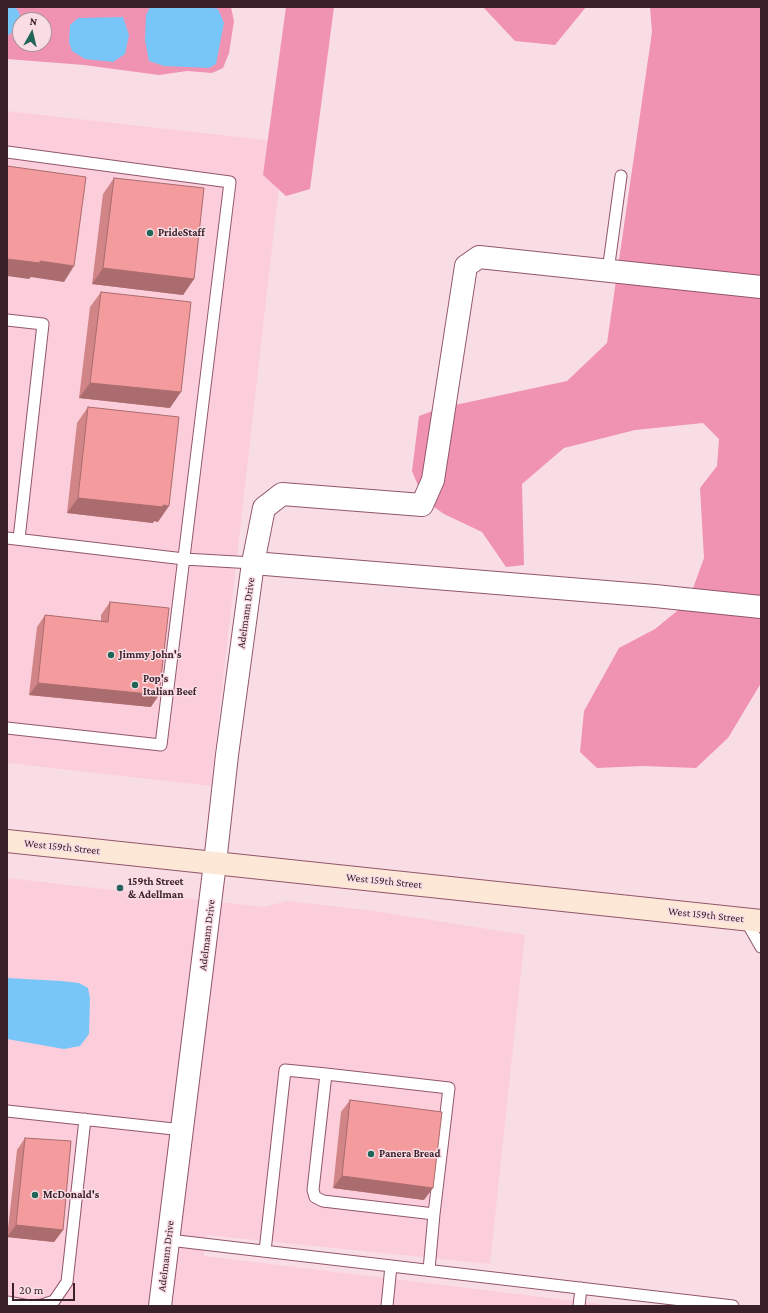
<!DOCTYPE html>
<html>
<head>
<meta charset="utf-8">
<style>
  body { margin:0 }
  #map { position:relative; width:768px; height:1313px; overflow:hidden; background:#f9dde5; font-family:"Crimson Pro",serif }
  canvas { display:block }
  .frame { position:absolute; inset:0; border:8px solid #3a2129; pointer-events:none }
  .north { position:absolute; left:12px; top:12px; width:40px; height:40px; box-sizing:border-box; background:#f9dde5; border:1px solid #ad929a; border-radius:50%; rotate:8deg; font-size:11px; font-weight:700; line-height:16px; text-align:center; color:#3a2129 }
  .north::after { content:''; display:block; margin:auto; width:14px; height:18px; background:#206558; clip-path:polygon(50% 0,100% 100%,50% 72%,0 100%) }
  .scale { position:absolute; left:12px; top:1283px; width:63px; height:18px; box-sizing:border-box; border:2px solid #3a2129; border-top:0; padding-left:5px; font-size:12px; line-height:14px; white-space:nowrap; color:#3a2129; -webkit-text-stroke:3px #f9dde5; paint-order:stroke }
</style>
</head>
<body>
<div id="map">
<canvas width="768" height="1313"></canvas>
<div class="frame"></div>
<div class="north">N</div>
<div class="scale">20 m</div>
</div>
<script>
const g = document.querySelector('canvas').getContext('2d');
g.lineJoin = 'round';
function paint(path, color) { g.fillStyle = color; g.fill(path, 'evenodd'); }
const toPath = rows => new Path2D(rows.map(r => 'M' + r).join(''));
function strokePath(path, color, width, dash) { g.strokeStyle = color; g.lineWidth = width; g.lineCap = dash ? 'butt' : 'round'; g.setLineDash(dash || []); g.stroke(path); }
function write(font, color, halo, rows, align = 'center') {
  g.font = font + ' "Crimson Pro",serif'; g.lineWidth = 3; g.setLineDash([]); g.textBaseline = 'middle'; g.strokeStyle = halo; g.fillStyle = color; for (const [text, x, y, turn = 0] of rows) {
    g.save(); g.translate(x, y); g.rotate((+turn || 0) * Math.PI / 180); g.textAlign = isNaN(turn) ? turn : align; if (halo) g.strokeText(text, 0, 0); g.fillText(text, 0, 0); g.restore();
  }
}
const built = toPath([
  [7,111,284,142,211,786,7,763],
  [7,878,264,907,287,901,375,911,525,935,490,1264,207,1235,204,1256,616,1306,7,1306]
]);
const green = toPath([
  [7,7,231,7,234,21,229,53,223,68,212,73,187,71,159,75,84,65,7,59],
  [20,20,44,20,44,44,20,44],
  [286,7,334,7,310,189,286,196,263,175],
  [483,7,586,7,555,45,515,41],
  [650,7,761,7,761,683,728,738,696,768,643,766,597,768,580,752,584,711,619,648,655,629,688,602,704,558,700,488,717,466,719,439,703,423,635,430,564,448,522,484,524,565,506,567,482,532,444,514,424,500,412,471,419,416,441,408,567,381,607,343,652,32]
]);
const water = toPath([
  [7,7,15,7,19,12,21,20,20,20,20,23,13,32,7,36],
  [150,7,210,7,218,9,224,23,216,64,209,68,164,66,149,61,145,40,146,15],
  [123,17,129,35,125,54,113,62,85,59,72,51,69,42,70,25,78,18],
  [7,978,61,981,79,983,88,988,90,998,89,1034,80,1046,64,1049,7,1039]
]);
const lane = toPath([
  [7,152,230,182,161,745,7,728],
  [608,271,621,176],
  [7,320,43,324,19,539],
  [7,538,184,559,253,563],
  [745,919,761,947],
  [326,1074,313,1190,315,1197,323,1201,434,1214],
  [7,1111,183,1130],
  [169,1240,733,1306],
  [265,1251,285,1070,326,1074,449,1088,434,1214,429,1270],
  [7,1302,29,1306,42,1305,54,1301,67,1282,85,1119],
  [387,1306,391,1266],
  [579,1306,581,1288]
]);
const street = toPath([
  [253,563,655,596,761,607],
  [160,1306,215,863,227,755,253,563,264,508,282,494,422,505,433,480,466,266,479,257,761,287]
]);
const secondary = toPath([
  [7,841,761,921]
]);
const wall = toPath([
  [114,178,194,279,183,295,92,284,103,194],
  [101,292,170,408,79,398,90,307],
  [88,407,158,522,154,521,153,523,67,513,77,423],
  [110,602,151,707,29,695,37,627,45,615,101,621,101,615],
  [350,1100,424,1200,333,1188,341,1112],
  [25,1138,63,1230,54,1242,7,1237,17,1150]
]);
const shadedWall = toPath([
  [7,259,40,261,74,266,64,282,31,277,29,279,7,276],
  [103,268,194,279,183,295,92,284],
  [90,383,181,392,170,408,79,398],
  [78,498,163,505,169,506,158,522,154,521,153,523,67,513],
  [38,683,159,695,151,707,29,695],
  [342,1176,433,1188,424,1200,333,1188],
  [16,1225,63,1230,54,1242,7,1237]
]);
const building = toPath([
  [7,166,86,177,74,266,40,261,40,263,7,259,7,166],
  [114,178,204,188,194,279,103,268,114,178],
  [101,292,191,302,181,392,90,383,101,292],
  [88,407,179,417,169,506,163,505,163,507,78,498,88,407],
  [110,602,169,608,159,695,38,683,45,615,108,622,110,602],
  [350,1100,442,1112,433,1188,342,1176,350,1100],
  [25,1138,71,1141,63,1230,16,1225,25,1138]
]);
const markers = [
  [150,233,4,"#206558"],
  [111,655,4,"#206558"],
  [135,685,4,"#206558"],
  [120,888,4,"#206558"],
  [371,1154,4,"#206558"],
  [35,1195,4,"#206558"]
];
const poiNames = [
  ["PrideStaff",158,233],
  ["Jimmy John's",119,655],
  ["Pop's",143,679],
  ["Italian Beef",143,692],
  ["159th Street",128,882],
  ["& Adellman",128,895],
  ["Panera Bread",379,1154],
  ["McDonald's",43,1195]
];
const streetNames = [
  ["Adelmann Drive",246,613,-82],
  ["West 159th Street",62,847,6],
  ["West 159th Street",384,881,6],
  ["West 159th Street",706,915,6],
  ["Adelmann Drive",207,935,-83],
  ["Adelmann Drive",166,1256,-83]
];
paint(built, '#fccedc');
paint(green, '#f092b2');
paint(water, '#78c6f8');
strokePath(lane, '#91566b', 13);
strokePath(street, '#91566b', 24);
strokePath(secondary, '#91566b', 24);
strokePath(lane, '#fff', 11);
strokePath(street, '#fff', 22);
strokePath(secondary, '#fde8d7', 22);
paint(wall, '#d18587');
paint(shadedWall, '#aa6c6e');
paint(building, '#f39b9d');
strokePath(building, '#aa6c6e', 1);
for (const [x, y, r, color] of markers) { const dot = new Path2D(); dot.arc(x, y, r, 0, 2 * Math.PI); g.fillStyle = color; g.fill(dot); strokePath(dot, '#f9dde5', 1.5); }
write('bold 11px', '#3a2129', '#f9dde5', poiNames, 'left');
write('11px', '#3a2129', '#f9dde5', streetNames);
</script>
</body>
</html>
